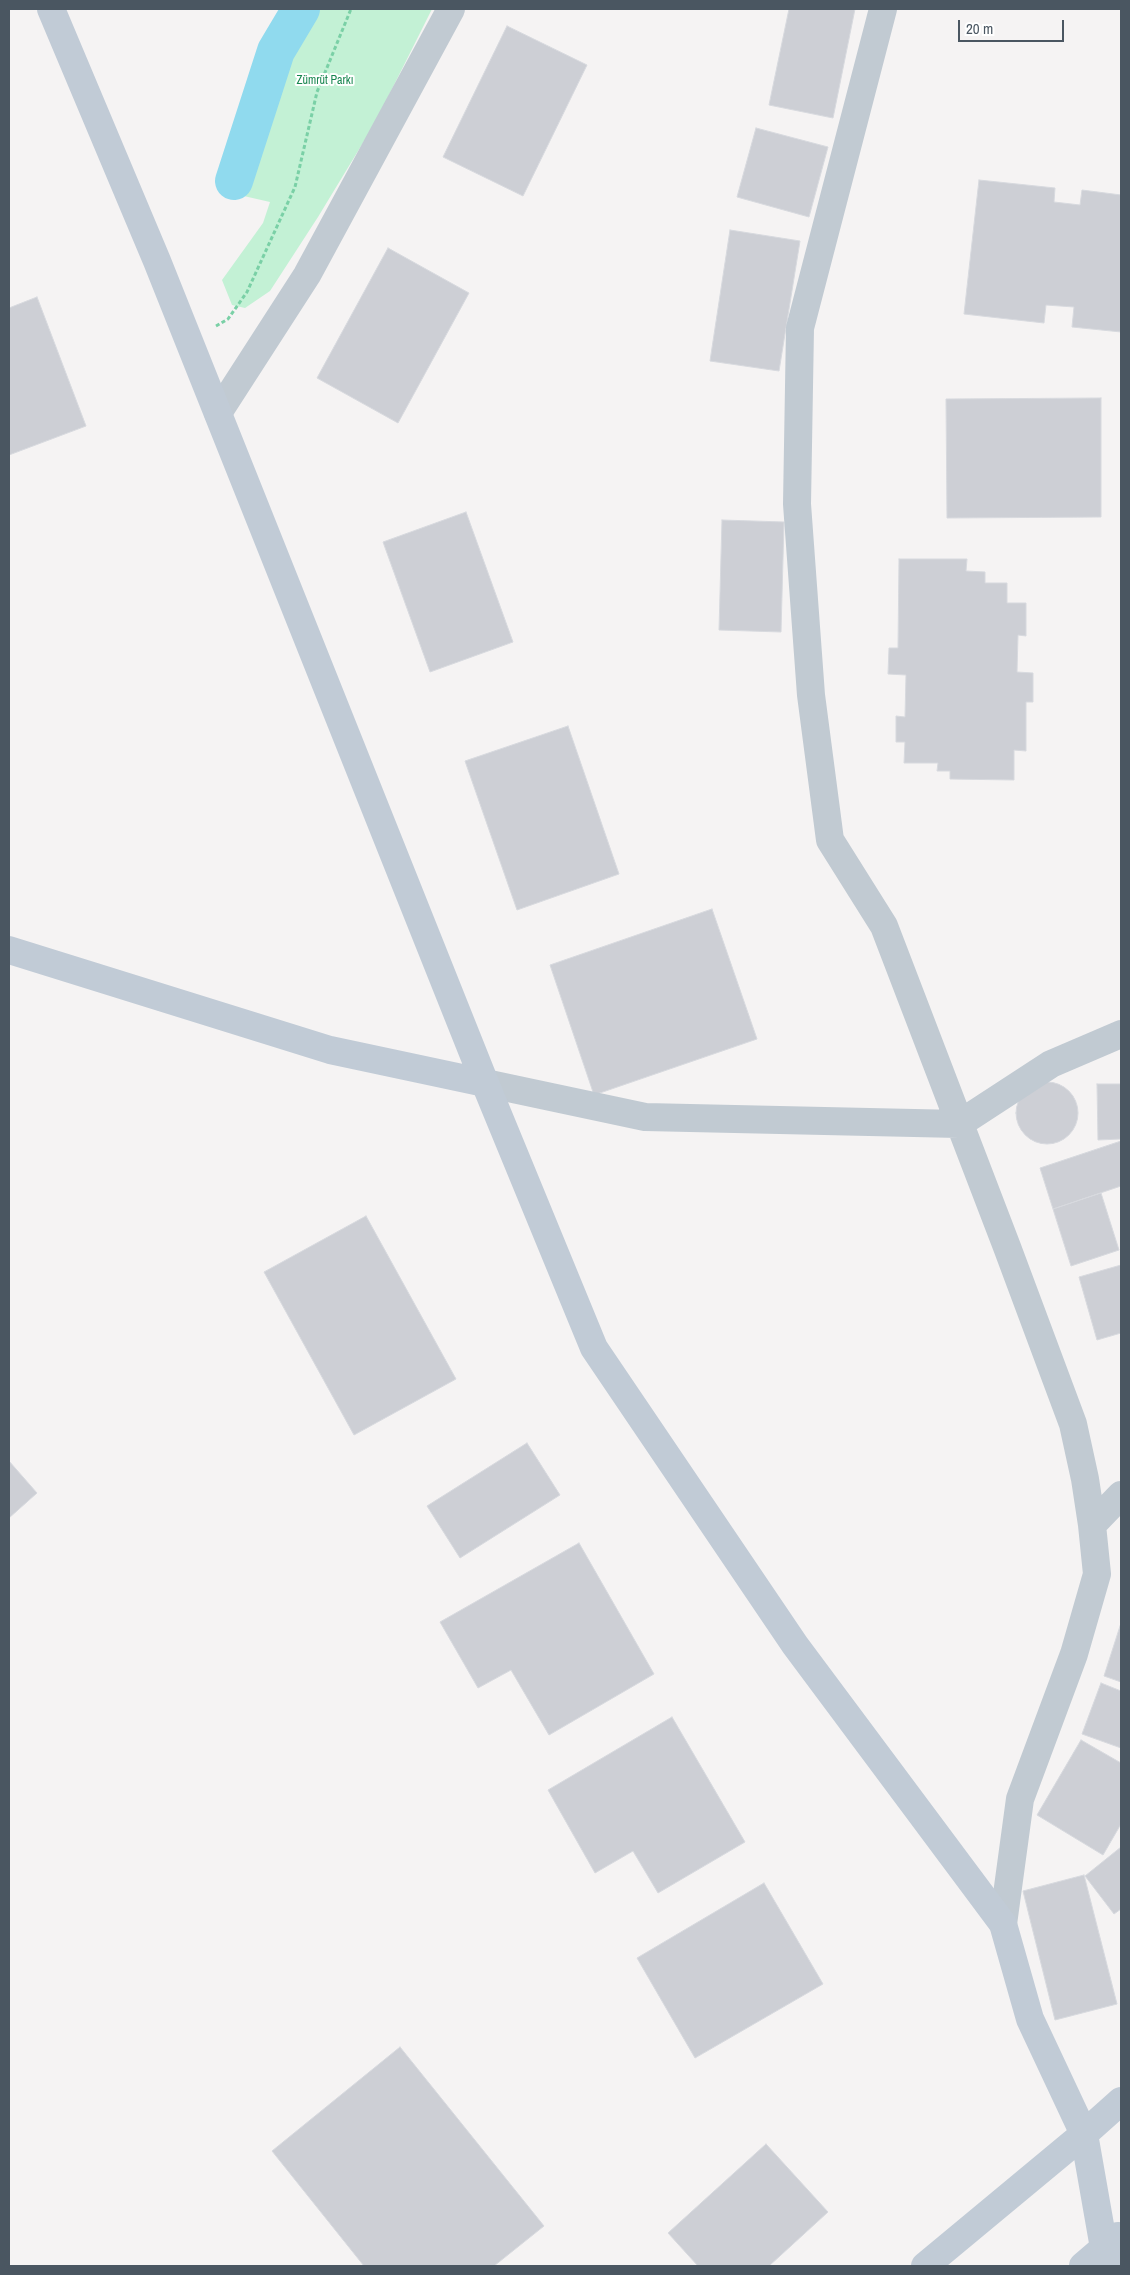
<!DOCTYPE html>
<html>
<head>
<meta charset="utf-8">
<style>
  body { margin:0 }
  #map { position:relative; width:1130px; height:2275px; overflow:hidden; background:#f5f3f3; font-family:"Archivo Narrow",sans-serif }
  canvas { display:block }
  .frame { position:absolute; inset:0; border:10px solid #4a5661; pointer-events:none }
  .scale { position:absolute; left:958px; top:20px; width:106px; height:22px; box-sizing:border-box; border:2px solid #4a5661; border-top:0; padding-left:6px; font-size:15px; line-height:18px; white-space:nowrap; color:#4a5661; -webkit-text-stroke:4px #fff; paint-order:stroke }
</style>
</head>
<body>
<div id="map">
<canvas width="1130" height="2275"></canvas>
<div class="frame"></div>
<div class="scale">20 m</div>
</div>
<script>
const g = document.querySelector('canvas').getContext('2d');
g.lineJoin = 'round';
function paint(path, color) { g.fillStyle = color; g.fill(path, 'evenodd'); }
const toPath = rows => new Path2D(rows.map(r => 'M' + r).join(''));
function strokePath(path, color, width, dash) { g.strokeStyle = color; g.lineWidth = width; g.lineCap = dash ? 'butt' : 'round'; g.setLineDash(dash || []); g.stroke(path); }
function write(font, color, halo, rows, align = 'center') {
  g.font = font + ' "Archivo Narrow",sans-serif'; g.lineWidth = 4; g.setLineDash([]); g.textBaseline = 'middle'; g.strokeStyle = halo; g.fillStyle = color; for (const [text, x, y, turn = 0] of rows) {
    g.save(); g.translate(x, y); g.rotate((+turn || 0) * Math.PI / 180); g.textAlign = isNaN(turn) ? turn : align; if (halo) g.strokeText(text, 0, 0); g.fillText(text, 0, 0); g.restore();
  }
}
const green = toPath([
  [293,9,432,9,375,123,318,217,270,291,245,308,232,305,222,280,263,223,270,202,222,191,265,58]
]);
const canal = toPath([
  [234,181,276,51,301,9]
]);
const building = toPath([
  [789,9,855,9,833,118,769,105,789,9],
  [507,26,587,65,523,196,443,157,507,26],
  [756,128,828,147,809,217,737,197,756,128],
  [979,180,1055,188,1054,202,1080,205,1082,190,1121,195,1121,332,1072,327,1074,307,1046,305,1044,323,964,314,979,180],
  [730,230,800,241,779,371,710,361,730,230],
  [388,248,469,293,398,423,317,378,388,248],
  [37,297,86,426,9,455,9,308,37,297],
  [1101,398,1101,517,947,518,946,399,1101,398],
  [466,512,513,642,430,672,383,542,466,512],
  [722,520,784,522,781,632,719,630,722,520],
  [899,559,967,559,966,571,985,572,985,583,1007,583,1007,603,1026,603,1026,636,1018,635,1017,672,1033,673,1033,702,1026,702,1026,751,1014,750,1014,780,950,779,950,771,937,771,938,763,904,763,905,742,896,742,896,716,905,717,906,675,888,674,889,648,898,648,899,559],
  [568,726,619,874,517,910,465,761,568,726],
  [712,909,757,1039,594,1095,550,965,712,909],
  '1016 1113a31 31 0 1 1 62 0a31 31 0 1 1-62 0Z',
  [1097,1084,1121,1084,1121,1139,1098,1140,1097,1084],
  [1121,1141,1121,1186,1053,1209,1040,1168,1121,1141],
  [1101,1193,1119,1250,1071,1266,1053,1209,1101,1193],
  [366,1216,456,1379,354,1435,264,1272,366,1216],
  [1121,1265,1121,1333,1097,1340,1079,1277,1121,1265],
  [527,1443,560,1495,460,1558,427,1506,527,1443],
  [9,1461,37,1493,9,1518,9,1461],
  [579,1543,654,1674,549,1735,511,1670,478,1688,440,1622,579,1543],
  [1121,1623,1121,1682,1104,1676,1121,1623],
  [1101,1683,1121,1691,1121,1748,1082,1734,1101,1683],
  [672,1717,745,1842,658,1893,633,1851,595,1873,548,1790,672,1717],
  [1081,1740,1121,1763,1121,1824,1103,1855,1037,1815,1081,1740],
  [1121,1847,1121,1909,1114,1914,1085,1876,1121,1847],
  [1084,1875,1117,2004,1055,2020,1023,1891,1084,1875],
  [764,1883,823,1984,695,2058,637,1958,764,1883],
  [400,2047,544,2226,494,2266,364,2266,272,2151,400,2047],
  [766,2144,828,2212,769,2266,698,2266,668,2233,766,2144]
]);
const path = toPath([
  [216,326,228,319,247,292,295,187,317,92,351,9]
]);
const street = toPath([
  [883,9,800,328,797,504,811,695,830,840,884,926,1007,1247,1073,1424,1085,1479,1092,1525,1097,1574,1074,1654,1020,1799,1003,1924],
  [218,413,307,275,451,9],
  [485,1083,645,1117,959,1124,1051,1064,1121,1034],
  [1092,1525,1121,1495]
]);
const secondary = toPath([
  [51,9,157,261,485,1083,594,1348,795,1645,1003,1924,1030,2019,1084,2134,1104,2248,1112,2266],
  [9,950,330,1050,485,1083],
  [925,2266,1084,2134,1121,2101],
  [1083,2266,1118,2236]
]);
const parkNames = [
  ["Zümrüt Parkı",325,81]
];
paint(green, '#c3f1d5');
strokePath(canal, '#90daee', 38);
paint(building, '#cdcfd5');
strokePath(building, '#d7d9de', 1);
strokePath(path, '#7ad0a6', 3, [4, 2.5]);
strokePath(street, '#c1cad2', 28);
strokePath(secondary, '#c1cbd6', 28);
write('12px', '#17864f', '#fff', parkNames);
</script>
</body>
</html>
